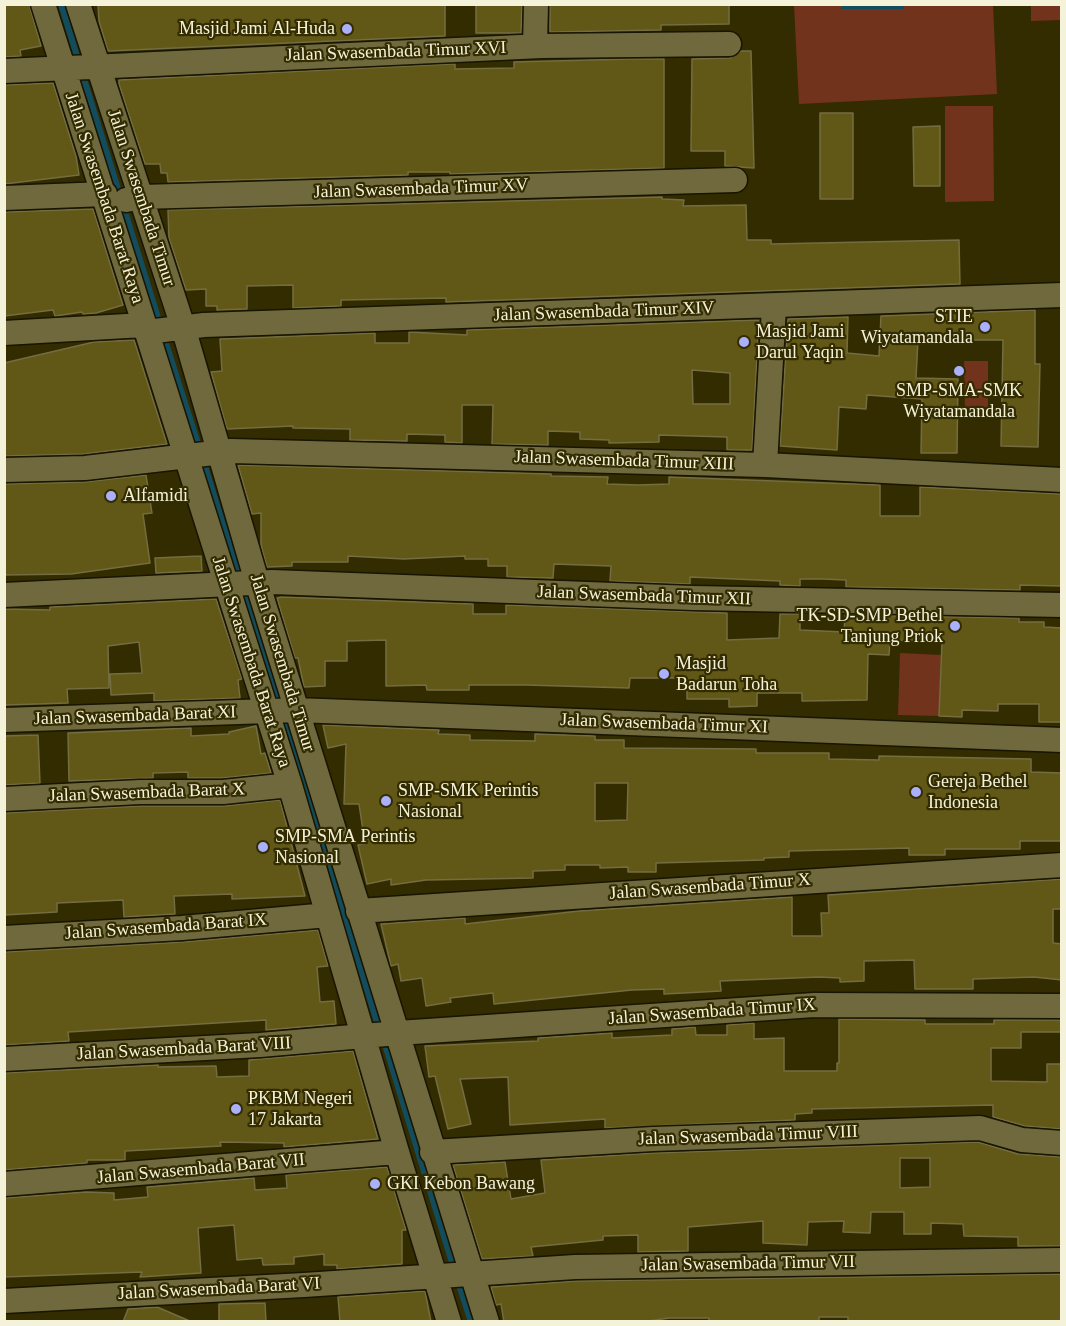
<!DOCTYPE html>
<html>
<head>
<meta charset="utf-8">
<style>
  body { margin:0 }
  #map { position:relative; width:1066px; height:1326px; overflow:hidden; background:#332c00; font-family:Georgia,serif }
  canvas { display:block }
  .frame { position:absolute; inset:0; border:6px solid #f5f2da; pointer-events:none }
</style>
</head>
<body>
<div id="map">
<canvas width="1066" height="1326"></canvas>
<div class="frame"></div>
</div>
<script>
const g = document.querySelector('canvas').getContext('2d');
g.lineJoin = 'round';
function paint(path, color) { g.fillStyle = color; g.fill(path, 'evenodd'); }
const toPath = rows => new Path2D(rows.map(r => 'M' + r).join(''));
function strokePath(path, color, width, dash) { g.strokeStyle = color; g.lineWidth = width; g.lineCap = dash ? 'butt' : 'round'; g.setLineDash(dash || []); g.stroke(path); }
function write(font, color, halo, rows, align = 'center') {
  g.font = font + ' Georgia,serif'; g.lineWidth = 4.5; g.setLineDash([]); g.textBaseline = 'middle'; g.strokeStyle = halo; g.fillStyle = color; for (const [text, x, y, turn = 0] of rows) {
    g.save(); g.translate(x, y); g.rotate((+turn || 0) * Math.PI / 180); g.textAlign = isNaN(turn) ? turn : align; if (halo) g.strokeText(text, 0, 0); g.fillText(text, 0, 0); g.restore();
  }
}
const green = toPath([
  [794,5,993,5,997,94,799,104],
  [1031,5,1061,5,1061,20,1031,21],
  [945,106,993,106,994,201,945,202],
  [964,361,988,361,988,416,965,416],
  [900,653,941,655,939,716,898,715]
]);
const water = toPath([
  [841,5,904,5,904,9,841,9]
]);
const stream = toPath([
  [61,4,79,63],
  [82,73,160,324],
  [164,337,200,450],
  [203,460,240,579],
  [243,589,279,705],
  [282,715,379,1029],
  [383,1038,454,1269],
  [457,1279,471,1322]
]);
const building = toPath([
  [4,4,29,4,41,46,20,50,21,56,4,57,4,4],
  [98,4,445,4,445,36,108,51,99,21,98,4],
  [476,4,522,4,521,33,476,33,476,4],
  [550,4,729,4,729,24,661,25,661,30,550,32,550,4],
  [741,51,751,51,754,168,725,166,725,151,691,151,692,59,730,58,741,51],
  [630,59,664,59,664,168,450,174,450,172,408,172,408,175,168,182,167,173,161,173,160,164,145,164,119,84,119,80,451,64,455,64,455,69,514,68,514,62,630,59],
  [53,83,76,156,79,175,4,184,4,85,53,83],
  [820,113,853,113,853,199,820,199,820,113],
  [940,126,940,186,914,186,913,127,940,126],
  [662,197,662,199,684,200,683,206,746,205,747,240,771,240,771,244,959,240,960,284,446,302,446,298,341,300,341,306,293,308,293,285,247,286,247,309,217,310,217,306,206,306,206,289,186,290,169,238,168,210,662,197],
  [93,209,123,305,96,313,83,314,82,312,55,316,53,310,4,316,4,212,93,209],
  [1035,310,1035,364,1040,364,1038,447,1001,446,1003,340,918,340,916,378,958,379,957,453,921,453,922,399,867,395,866,409,839,407,837,450,780,446,788,319,848,317,847,353,879,356,881,316,1035,310],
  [759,320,752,450,727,450,727,437,659,435,659,442,609,443,609,440,580,439,580,432,548,431,548,445,492,444,493,405,462,405,462,443,445,442,445,435,407,434,407,441,350,440,350,429,293,428,293,426,227,429,211,372,222,371,220,339,375,333,375,343,409,343,409,332,467,335,467,330,759,320],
  [692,370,730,373,730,404,693,404,692,370],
  [134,340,167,444,84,454,4,456,4,363,94,342,134,340],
  [238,465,551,474,551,476,608,477,607,484,639,485,669,484,669,477,880,485,880,516,920,516,920,487,1061,494,1062,586,1020,585,1020,590,846,587,846,580,823,579,800,579,800,586,780,585,780,581,690,577,690,584,610,581,611,566,554,564,553,578,507,577,507,566,488,566,488,559,465,559,465,556,404,559,348,556,348,562,292,562,292,566,267,567,261,545,261,513,252,514,238,465],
  [146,475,152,513,143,514,150,563,71,574,4,575,4,484,85,482,146,475],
  [201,556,202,571,156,573,155,558,201,556],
  [282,597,473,604,473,614,506,614,506,605,727,613,727,640,779,638,780,614,800,614,800,630,844,632,845,615,1019,618,1019,622,1044,622,1044,627,1062,628,1062,722,1039,722,1039,704,998,704,998,711,962,710,962,717,939,716,942,642,890,640,889,655,868,654,867,700,802,701,802,693,757,693,757,706,729,707,729,699,687,699,687,678,630,678,629,688,526,685,469,685,469,690,427,690,426,685,386,686,386,640,347,641,347,661,325,661,325,686,304,687,298,658,295,658,277,598,282,597],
  [216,599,242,679,238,680,240,698,154,701,154,693,111,695,110,674,142,673,139,642,108,646,109,688,67,689,68,703,4,705,4,609,50,610,50,607,216,599],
  [323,725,439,730,438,734,470,735,470,740,535,741,535,734,595,736,595,740,624,740,624,748,756,749,756,753,829,753,829,759,879,760,879,756,1031,759,1031,772,1062,773,1062,841,1020,841,1020,849,945,849,945,855,909,855,909,848,789,851,789,857,764,858,764,860,656,863,656,872,628,872,628,867,600,868,600,865,565,865,565,870,533,871,533,878,426,880,391,885,391,879,367,884,358,845,365,844,359,804,344,804,346,744,328,748,323,725],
  [595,783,628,783,627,820,595,821,595,783],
  [256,726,261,754,265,753,271,773,222,778,188,778,188,772,153,773,153,778,69,781,68,733,191,728,191,736,229,734,229,732,256,726],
  [38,735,40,783,4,785,4,736,38,735],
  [280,800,305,896,232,899,232,894,174,896,175,914,124,917,123,900,57,903,57,912,4,915,4,813,140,806,223,806,280,800],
  [1062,879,1062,909,1053,909,1053,943,1062,944,1062,980,1034,977,973,979,973,989,915,989,914,960,864,961,864,981,840,982,840,978,819,977,720,981,721,991,664,994,664,989,632,990,494,1004,493,993,450,998,451,1002,426,1006,422,978,401,981,398,964,391,966,381,924,465,918,465,924,579,911,792,897,792,936,822,936,821,913,829,913,828,895,1062,879],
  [318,930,328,966,317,967,320,1002,334,1001,336,1024,266,1030,266,1020,68,1032,69,1041,4,1045,4,952,183,942,318,930],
  [839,1019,925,1020,925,1024,994,1024,994,1020,1062,1020,1062,1032,1021,1032,1021,1048,991,1048,991,1081,1047,1082,1047,1064,1062,1064,1062,1129,1025,1126,993,1117,993,1105,812,1109,812,1113,795,1114,795,1120,605,1128,605,1119,510,1125,508,1077,460,1079,471,1124,448,1129,435,1076,429,1077,425,1046,538,1041,538,1038,612,1033,612,1038,672,1035,672,1029,695,1027,696,1035,727,1035,727,1025,754,1023,754,1039,784,1038,784,1071,837,1071,837,1063,839,1063,839,1019],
  [353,1051,378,1139,284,1147,284,1143,220,1142,221,1146,125,1151,125,1160,87,1160,87,1163,4,1170,4,1073,158,1065,158,1067,216,1066,217,1077,249,1076,249,1060,353,1051],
  [978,1142,1018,1154,1062,1157,1062,1246,1018,1246,1018,1237,964,1236,963,1224,931,1223,931,1234,904,1234,904,1212,871,1212,870,1233,843,1232,844,1221,808,1222,807,1245,763,1243,763,1221,688,1227,688,1251,638,1252,638,1235,603,1236,603,1240,531,1247,533,1256,482,1259,453,1165,505,1162,511,1199,545,1193,541,1160,654,1153,978,1142],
  [900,1158,930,1158,930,1187,900,1188,900,1158],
  [387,1167,406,1230,402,1230,402,1264,337,1269,337,1265,324,1265,324,1254,294,1257,294,1264,263,1265,262,1258,237,1260,234,1225,198,1228,201,1273,140,1277,142,1272,4,1277,4,1198,86,1192,114,1193,114,1200,148,1197,147,1187,254,1178,255,1190,287,1188,286,1175,387,1167],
  [1062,1274,1062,1322,848,1322,848,1317,819,1317,819,1322,709,1322,709,1318,669,1318,642,1322,504,1322,501,1304,496,1305,491,1287,576,1281,1062,1274],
  [425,1291,431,1322,340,1322,338,1297,425,1291],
  [265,1303,266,1322,219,1322,219,1304,265,1303],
  [157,1307,192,1322,123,1322,128,1309,157,1307]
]);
const minor = toPath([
  [43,4,290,785,397,1152,449,1322],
  [78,4,183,327,257,582,487,1322],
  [535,46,536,4],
  [4,71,542,46,729,44],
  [4,198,105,194],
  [126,200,141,197,735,180],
  [147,332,204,325,1062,295],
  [4,333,144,325],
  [765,465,774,307],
  [4,470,85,468,231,451,765,465,1062,480],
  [4,595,272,582,693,598,1062,605],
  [4,720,297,710,1062,740],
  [4,799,140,792,223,792,290,785],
  [358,911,1062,865],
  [4,938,182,928,328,915],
  [4,1059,260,1045,398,1033,814,1005,1062,1006],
  [432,1152,653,1139,980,1128,1022,1140,1062,1143],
  [4,1184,397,1152],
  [4,1301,304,1285,575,1267,1062,1260]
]);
const markers = [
  [347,29,6,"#aab0fb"],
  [985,327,6,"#aab0fb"],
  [744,342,6,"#aab0fb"],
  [959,371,6,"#aab0fb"],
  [111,496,6,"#aab0fb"],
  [955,626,6,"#aab0fb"],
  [664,674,6,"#aab0fb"],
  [916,792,6,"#aab0fb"],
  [386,801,6,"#aab0fb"],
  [263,847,6,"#aab0fb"],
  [236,1109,6,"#aab0fb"],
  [375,1184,6,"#aab0fb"]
];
const poiNames = [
  ["Masjid Jami Al-Huda",335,29,"right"],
  ["STIE",973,317,"right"],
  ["Wiyatamandala",973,338,"right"],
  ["Masjid Jami",756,332],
  ["Darul Yaqin",756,353],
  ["SMP-SMA-SMK",959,391,"center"],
  ["Wiyatamandala",959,412,"center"],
  ["Alfamidi",123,496],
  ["TK-SD-SMP Bethel",943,616,"right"],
  ["Tanjung Priok",943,637,"right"],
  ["Masjid",676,664],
  ["Badarun Toha",676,685],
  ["Gereja Bethel",928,782],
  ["Indonesia",928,803],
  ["SMP-SMK Perintis",398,791],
  ["Nasional",398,812],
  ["SMP-SMA Perintis",275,837],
  ["Nasional",275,858],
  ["PKBM Negeri",248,1099],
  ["17 Jakarta",248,1120],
  ["GKI Kebon Bawang",387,1184]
];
const streetNames = [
  ["Jalan Swasembada Timur XVI",396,52,-2],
  ["Jalan Swasembada Timur XV",421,189,-2],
  ["Jalan Swasembada Barat Raya",104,198,72],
  ["Jalan Swasembada Timur",141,198,72],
  ["Jalan Swasembada Timur XIV",604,312,-2],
  ["Jalan Swasembada Timur XIII",624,461,2],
  ["Jalan Swasembada Timur XII",644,596,2],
  ["Jalan Swasembada Barat Raya",251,662,72],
  ["Jalan Swasembada Timur",282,663,73],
  ["Jalan Swasembada Barat XI",135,716,-2],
  ["Jalan Swasembada Timur XI",664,724,2],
  ["Jalan Swasembada Barat X",147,793,-2],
  ["Jalan Swasembada Timur X",710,887,-4],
  ["Jalan Swasembada Barat IX",166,927,-4],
  ["Jalan Swasembada Timur IX",712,1012,-4],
  ["Jalan Swasembada Barat VIII",184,1049,-3],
  ["Jalan Swasembada Timur VIII",748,1136,-2],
  ["Jalan Swasembada Barat VII",201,1169,-5],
  ["Jalan Swasembada Timur VII",748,1264,-1],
  ["Jalan Swasembada Barat VI",219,1289,-3]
];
paint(green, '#72331c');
paint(water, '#134c5c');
strokePath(stream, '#134c5c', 6);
paint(building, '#615716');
strokePath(building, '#746d41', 1.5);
strokePath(minor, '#181501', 27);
strokePath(minor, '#70693e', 24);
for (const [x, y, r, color] of markers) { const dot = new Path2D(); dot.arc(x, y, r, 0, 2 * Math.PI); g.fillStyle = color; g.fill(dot); strokePath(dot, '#332c00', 2); }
write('18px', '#f5f2da', '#332c00', poiNames, 'left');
write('18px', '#f5f2da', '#332c00', streetNames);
</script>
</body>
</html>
